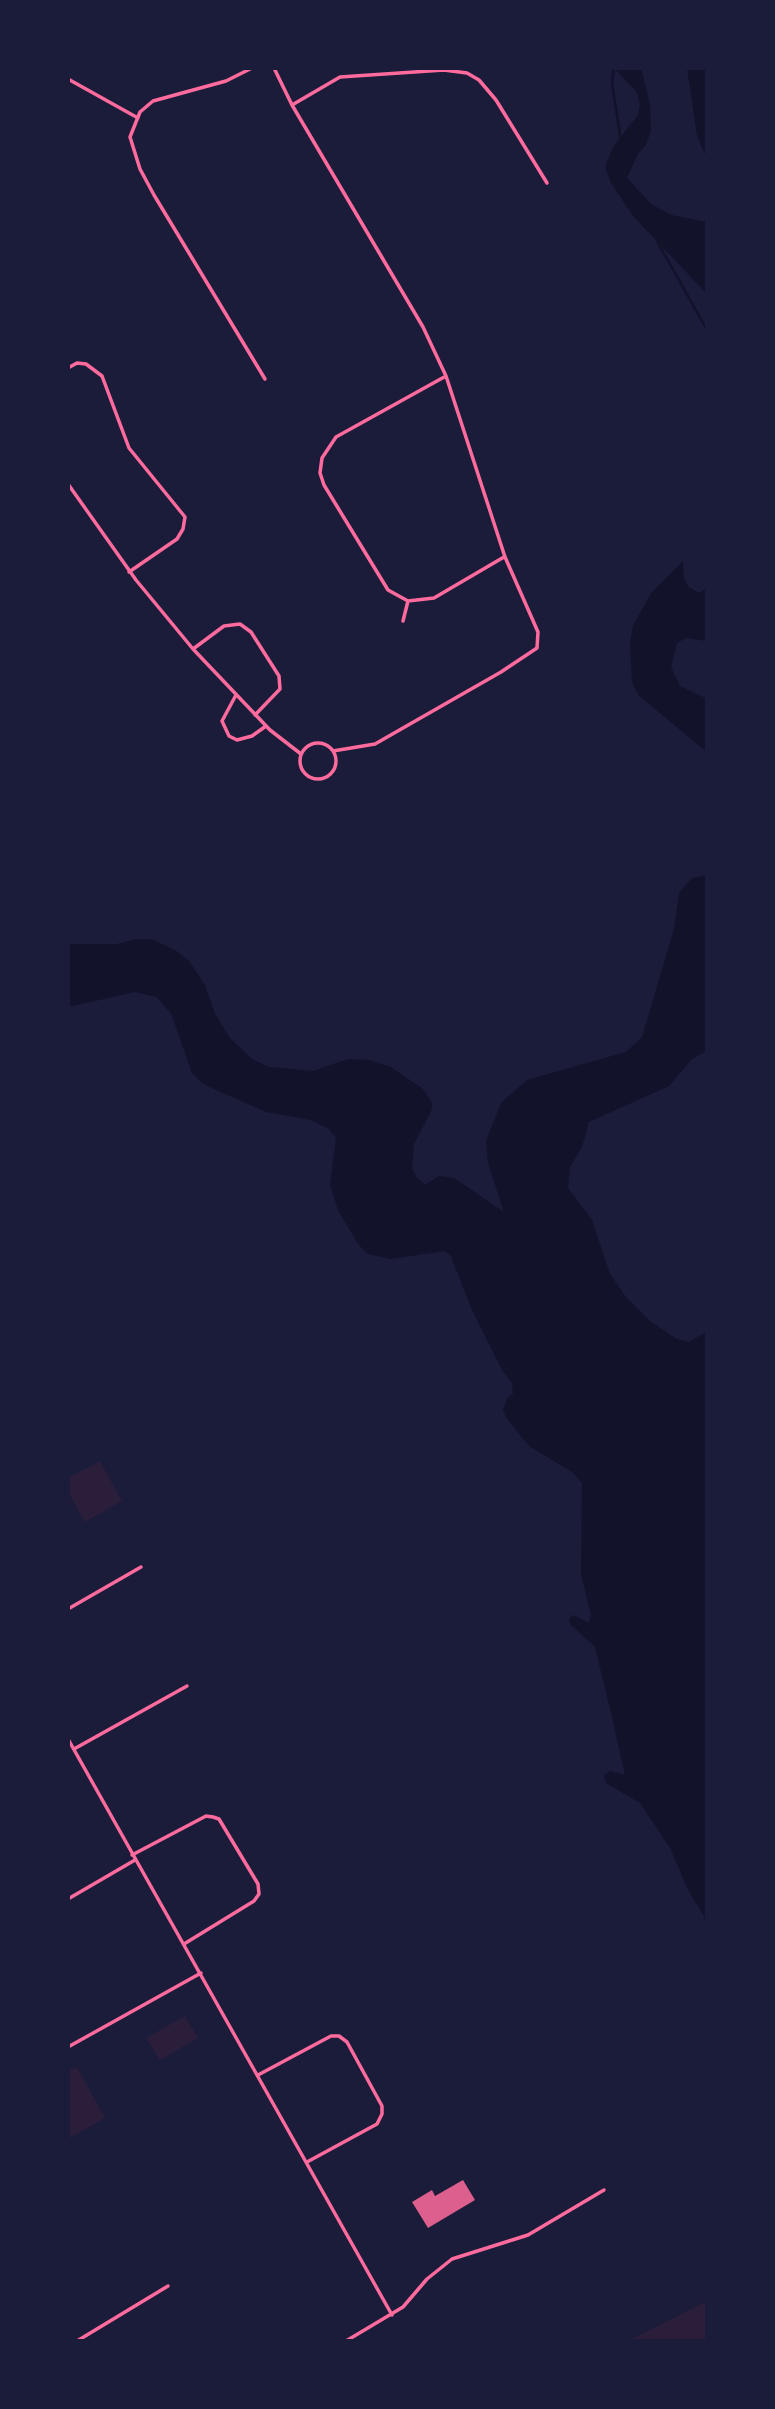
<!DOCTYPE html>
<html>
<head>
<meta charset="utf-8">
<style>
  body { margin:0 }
  #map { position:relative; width:775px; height:2409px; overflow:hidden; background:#1b1b3a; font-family:Mulish,sans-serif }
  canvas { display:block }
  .frame { position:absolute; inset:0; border:70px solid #1b1b3a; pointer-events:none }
</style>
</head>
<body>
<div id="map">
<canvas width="775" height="2409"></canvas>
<div class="frame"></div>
</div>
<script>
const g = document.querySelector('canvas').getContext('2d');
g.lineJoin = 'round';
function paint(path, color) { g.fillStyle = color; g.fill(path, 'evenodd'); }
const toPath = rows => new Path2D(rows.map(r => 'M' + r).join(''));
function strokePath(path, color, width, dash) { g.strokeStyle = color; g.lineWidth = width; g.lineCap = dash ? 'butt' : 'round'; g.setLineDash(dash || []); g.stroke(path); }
const green = toPath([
  [100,1461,122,1501,85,1522,68,1492,68,1478],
  [185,2016,198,2038,160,2060,146,2038],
  [77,2067,105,2118,68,2139,68,2071],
  [707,2301,707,2341,628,2341]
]);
const water = toPath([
  [614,68,641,68,650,105,651,130,646,145,638,154,627,178,651,204,671,215,707,222,707,294,633,216,611,183,605,167,613,147,638,115,640,104,636,91],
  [687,68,705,68,707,159,697,136],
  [683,561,684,578,689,587,699,593,707,588,707,641,686,638,677,643,671,667,680,686,707,699,707,752,638,695,632,682,630,643,633,625,652,592],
  [707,875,707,1051,692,1059,669,1086,589,1122,582,1147,570,1167,568,1188,592,1220,610,1274,626,1297,650,1321,675,1338,688,1342,707,1332,707,1929,704,1916,688,1890,670,1848,640,1803,606,1783,604,1775,610,1771,625,1775,612,1717,595,1647,570,1624,569,1619,573,1615,589,1623,591,1615,581,1574,582,1483,572,1472,529,1446,507,1419,503,1410,508,1397,513,1394,512,1383,502,1370,471,1308,451,1256,445,1251,391,1259,368,1254,358,1244,338,1210,330,1185,336,1138,329,1129,311,1120,266,1112,203,1084,192,1073,171,1013,156,997,135,992,68,1007,68,944,117,944,136,939,151,939,175,950,189,961,205,985,215,1014,230,1038,252,1059,269,1067,313,1071,348,1059,369,1060,391,1067,423,1089,432,1103,432,1109,414,1144,412,1168,417,1178,425,1185,439,1176,454,1178,504,1212,488,1163,486,1141,501,1103,527,1080,626,1052,642,1037,674,929,679,893,692,878]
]);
const stream = toPath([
  [614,68,612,83,621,141],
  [657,241,707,330]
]);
const building = toPath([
  [463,2180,475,2200,428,2228,412,2202,432,2190,435,2196]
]);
const minor = toPath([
  [252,68,226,81,153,101,140,112,130,137,140,169,154,195,265,379],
  [274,68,292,105,423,327,446,376,505,557,538,632,537,648,501,672,375,744,333,751],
  [68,79,138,118],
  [292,105,340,77,444,70,467,73,479,80,496,100,547,183],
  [68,368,77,363,86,364,102,376,129,448,185,517,183,529,177,539,129,572],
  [446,376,336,437,322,458,320,473,324,485,388,590,408,601,434,598,504,557],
  [68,484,136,580,193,649,270,730,301,754],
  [403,621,408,601],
  [193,649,224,626,240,624,251,632,279,676,280,689,255,715],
  [236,695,222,721,229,736,237,740,252,736,266,726],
  '300 761a18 18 0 1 1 36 0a18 18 0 1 1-36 0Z',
  [68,1609,141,1567],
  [68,1739,392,2315],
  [74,1749,187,1686],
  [132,1855,206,1816,213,1817,219,1819,258,1884,259,1894,254,1901,184,1944],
  [68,1899,135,1860],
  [68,2047,201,1973],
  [258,2075,331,2036,339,2036,347,2042,382,2106,382,2114,377,2124,307,2162],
  [77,2341,168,2286],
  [346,2341,403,2307,427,2279,452,2259,528,2235,604,2190]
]);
paint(green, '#2a1e3b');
paint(water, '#12122b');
strokePath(stream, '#12122b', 2.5);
paint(building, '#dd5f8e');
strokePath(minor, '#ff6b9d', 3.5);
</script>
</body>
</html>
